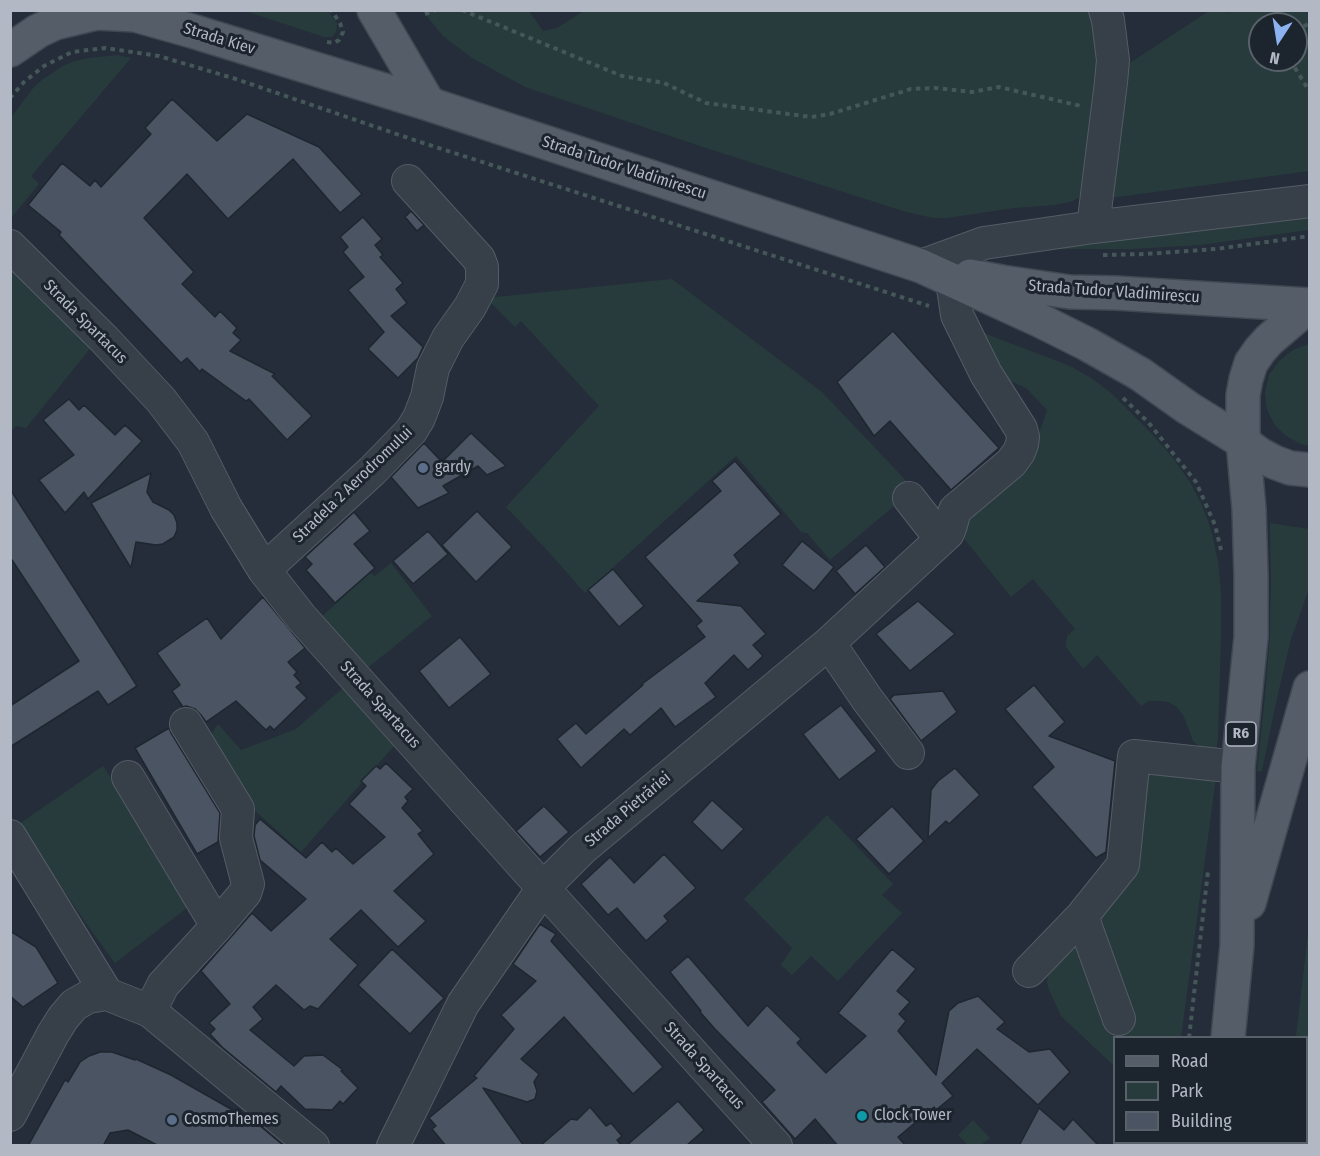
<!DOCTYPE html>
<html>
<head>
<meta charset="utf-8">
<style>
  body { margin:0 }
  #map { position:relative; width:1320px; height:1156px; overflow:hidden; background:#242d39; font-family:"Fira Sans Condensed",sans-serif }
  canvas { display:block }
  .frame { position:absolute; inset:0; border:12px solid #b2b9c5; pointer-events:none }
  .legend { position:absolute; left:1113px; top:1036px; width:195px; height:108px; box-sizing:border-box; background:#1c242e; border:2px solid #58606a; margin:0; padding:8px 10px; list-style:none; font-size:18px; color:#b2b9c5 }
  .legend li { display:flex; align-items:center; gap:12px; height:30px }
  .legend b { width:30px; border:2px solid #58606a }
  .north { position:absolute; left:1248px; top:12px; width:60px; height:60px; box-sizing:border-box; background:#1c242e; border:2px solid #58606a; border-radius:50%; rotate:192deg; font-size:16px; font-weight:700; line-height:24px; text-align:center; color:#b2b9c5 }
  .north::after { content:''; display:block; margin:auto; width:21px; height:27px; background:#8cb2f0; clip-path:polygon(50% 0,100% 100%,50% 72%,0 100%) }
</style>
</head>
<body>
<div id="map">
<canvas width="1320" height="1156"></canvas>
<div class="frame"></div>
<ul class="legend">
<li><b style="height:8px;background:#555d69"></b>Road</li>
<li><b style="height:16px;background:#283b3c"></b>Park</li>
<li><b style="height:16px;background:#4a5463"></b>Building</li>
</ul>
<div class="north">N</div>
</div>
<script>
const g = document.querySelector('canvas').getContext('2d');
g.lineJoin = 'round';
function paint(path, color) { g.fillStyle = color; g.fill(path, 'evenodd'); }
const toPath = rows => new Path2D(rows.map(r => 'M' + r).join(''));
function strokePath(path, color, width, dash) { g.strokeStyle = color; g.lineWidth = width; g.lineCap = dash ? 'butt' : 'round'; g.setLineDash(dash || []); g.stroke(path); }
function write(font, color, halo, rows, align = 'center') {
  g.font = font + ' "Fira Sans Condensed",sans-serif'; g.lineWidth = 6; g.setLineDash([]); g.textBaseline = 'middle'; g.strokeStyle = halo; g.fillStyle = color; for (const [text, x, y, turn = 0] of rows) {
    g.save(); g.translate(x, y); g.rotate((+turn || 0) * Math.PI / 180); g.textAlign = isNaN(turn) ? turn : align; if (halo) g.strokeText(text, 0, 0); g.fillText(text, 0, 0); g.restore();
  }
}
const green = toPath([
  [426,10,529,11,543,31,557,28,585,10,1096,11,1104,35,1082,196,1070,202,1054,205,1014,208,947,218,933,218,906,212,706,148,525,87,472,58,443,36,425,14],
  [1233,10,1309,11,1309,171,1103,199,1119,70,1209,11,1226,11,1229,13],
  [1260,24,1296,24,1296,60,1260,60],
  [245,11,328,11,337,23,336,32,332,37,324,37],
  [118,55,131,58,31,176,39,184,11,218,10,119,12,116,34,87,43,79,63,66,75,61,89,58],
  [1309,214,1309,230,1200,245,1133,249,1047,249],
  [10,256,93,345,26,428,16,426,11,431],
  [672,279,822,392,914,489,830,560,807,533,801,532,736,456,585,593,545,548,506,507,599,406,521,321,515,327,486,298],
  [981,332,1070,366,1091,378,1110,392,1151,433,1172,457,1190,482,1202,505,1211,530,1218,561,1221,593,1221,639,1218,736,1216,756,1211,757,1193,741,1184,717,1177,707,1168,702,1158,701,1149,701,1141,706,1097,655,1083,669,1066,647,1067,636,1075,629,1033,579,1011,597,953,525,1033,451,1047,410,1026,388,999,376],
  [1309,344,1310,344,1309,446,1301,444,1286,436,1275,425,1267,410,1265,392,1269,375,1279,361,1293,350],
  [1270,523,1309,529,1310,586,1291,639,1277,698,1262,771,1257,771,1265,696,1270,634,1271,576],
  [391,563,432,616,365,670,320,618,370,573,375,576],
  [343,688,394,746,301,852,253,809,207,741,218,724,241,750,296,729],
  [103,766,170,867,192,904,115,963,90,929,19,824],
  [1143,768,1216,778,1181,1037,1114,1038,1114,1066,1061,1016,1050,992,1047,983,1048,973,1131,871],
  [827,815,893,884,882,895,902,913,838,981,811,956,792,975,781,965,792,948,744,899],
  [1309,925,1309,1145,1284,1145,1284,1143,1306,1142,1306,1038,1296,1037],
  [973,1120,990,1138,981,1145,968,1145,958,1135]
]);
const building = toPath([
  [172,99,217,141,247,114,319,147,362,194,340,213,293,159,228,219,187,174,144,218,194,272,182,284,215,317,220,311,237,328,233,333,241,340,230,351,275,374,272,376,312,416,287,440,249,399,246,401,202,369,200,372,187,358,181,363,59,235,61,232,28,205,62,163,90,186,95,180,101,187,151,134,145,128,172,99],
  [411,211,424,225,417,231,405,217,411,211],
  [363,217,382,239,375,245,383,255,380,257,403,283,396,289,407,303,391,316,423,347,418,358,398,378,368,349,384,332,348,290,364,277,343,252,348,247,340,237,363,217],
  [893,331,999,448,951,490,890,421,874,436,837,382,893,331],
  [69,399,79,410,84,405,115,435,125,425,142,441,88,499,84,492,65,513,39,480,74,455,43,420,69,399],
  [471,433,506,466,487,475,478,466,443,486,449,493,418,508,391,477,424,443,442,462,471,433],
  [735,461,781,514,734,555,740,563,697,601,741,606,766,634,753,645,763,656,748,670,734,655,705,683,716,697,675,727,661,708,630,735,624,729,581,768,557,739,576,723,586,734,643,685,642,684,705,637,696,626,702,621,645,557,721,491,712,481,735,461],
  [151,473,147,492,153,502,169,510,174,515,177,523,177,530,174,537,163,544,156,545,136,542,131,568,91,503,151,473],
  [10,489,137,686,108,705,98,691,10,747,10,706,79,661,10,557,10,489],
  [477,511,512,547,476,582,442,545,477,511],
  [354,512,370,531,354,544,375,568,335,603,306,570,312,564,305,557,354,512],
  [428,531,448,554,413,584,393,561,428,531],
  [802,541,834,567,814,591,782,565,802,541],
  [866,545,885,567,855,594,836,571,866,545],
  [613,569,644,606,619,627,588,590,613,569],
  [263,597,305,648,288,662,297,672,294,675,301,683,296,687,307,698,274,730,270,726,266,730,236,701,206,722,201,715,195,709,186,706,183,707,172,691,180,685,157,653,207,618,221,639,263,597],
  [918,601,955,634,910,671,876,634,918,601],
  [460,637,491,674,449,708,419,671,460,637],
  [1034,685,1065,722,1049,736,1115,761,1106,852,1096,858,1032,787,1054,767,1005,709,1034,685],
  [943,691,957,712,921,741,890,699,894,695,943,691],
  [841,705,877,751,839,780,803,734,841,705],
  [169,728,171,733,220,813,218,842,197,854,135,748,169,728],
  [386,763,413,789,405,797,408,801,402,808,423,831,418,834,434,854,394,891,426,921,398,947,361,910,330,939,358,965,318,1009,310,1006,304,1010,276,985,253,1007,263,1019,250,1030,294,1066,304,1056,323,1055,343,1070,341,1071,358,1088,343,1104,340,1101,332,1110,305,1109,281,1086,276,1092,222,1047,210,1034,215,1029,209,1023,230,1004,201,971,252,913,271,931,306,899,260,860,254,836,255,825,260,819,306,858,322,842,332,852,336,848,353,864,385,837,349,804,366,786,361,781,376,766,380,769,386,763],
  [955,768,980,795,949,824,946,821,928,838,931,790,938,781,955,768],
  [712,800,744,829,722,851,692,822,712,800],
  [544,806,569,832,540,857,516,831,544,806],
  [892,806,924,841,889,874,856,839,892,806],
  [664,854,696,888,664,916,668,921,646,941,617,908,608,915,581,884,610,857,634,883,664,854],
  [540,924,556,934,551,941,663,1067,633,1094,564,1017,521,1059,539,1074,534,1082,537,1091,535,1099,527,1102,483,1088,524,1146,446,1146,432,1129,436,1126,429,1118,477,1078,474,1076,514,1029,501,1015,536,981,513,964,540,924],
  [10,931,36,947,58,983,23,1007,10,996,10,931],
  [392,949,444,998,410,1034,358,985,392,949],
  [892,949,916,969,897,991,910,1002,899,1014,906,1021,898,1031,936,1075,949,1011,958,1003,978,996,1005,1022,997,1029,1029,1052,1050,1049,1070,1072,1038,1105,977,1049,942,1083,953,1096,936,1110,934,1107,898,1137,906,1146,838,1146,815,1119,795,1139,762,1102,775,1090,715,1029,700,1012,701,1011,670,972,688,956,748,1026,767,1005,801,1039,797,1043,826,1073,866,1036,838,1013,892,949],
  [100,1052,112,1052,135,1060,136,1059,171,1075,259,1125,284,1146,159,1146,128,1130,110,1133,103,1146,28,1146,65,1080,68,1082,80,1062,89,1056,100,1052],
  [678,1101,704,1130,686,1146,626,1146,678,1101],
  [590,1107,606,1126,611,1123,622,1136,617,1140,622,1146,540,1146,571,1119,577,1120,590,1107],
  [1039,1108,1064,1130,1073,1119,1099,1146,1019,1146,1039,1108]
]);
const path = toPath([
  [462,10,622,76,664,83,706,103,811,117,830,114,911,89,935,88,972,92,999,87,1081,106],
  [425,14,436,10],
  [1296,31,1310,23],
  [327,42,334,43,339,40,343,32,340,23,331,10],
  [1290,60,1310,92],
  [10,98,24,82,44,66,72,52,105,48,159,56,236,79,417,141,929,306],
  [1103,255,1146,254,1216,249,1310,236],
  [1123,398,1148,422,1196,482,1215,525,1221,550],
  [1189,1038,1208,871],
  [1177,1146,1177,1142]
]);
const minor = toPath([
  [1093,227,1111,82,1113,60,1108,20,1105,10],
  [10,246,104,339,161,400,193,442,226,508,264,570,301,617,543,888,776,1146],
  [921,266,984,243,1093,227,1310,201],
  [909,498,941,539],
  [264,570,372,471,411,431,419,418,427,397,433,368,448,338,470,307,482,284,482,267,479,259,408,181],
  [829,643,867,699,908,753],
  [186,724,238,809,236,838,248,884,245,893,217,926],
  [128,777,217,926,163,985,150,1011],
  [10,836,107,994,150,1011,313,1146],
  [1082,916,1119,1019],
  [1029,971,1082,916,1123,865,1134,756,1238,767],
  [10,1115,53,1034,63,1018,74,1005,88,997,107,994],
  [393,1146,463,1004,543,888,582,849,829,643,948,533,951,525,955,510,1011,463,1019,452,1022,444,1023,437,1021,429,986,374,957,315,952,281]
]);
const major = toPath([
  [374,10,429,104],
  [10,50,38,31,55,23,97,13,135,15,192,31,429,104,921,266,1041,321,1087,344,1140,374,1188,408,1243,442,1259,454,1274,462,1290,468,1310,470],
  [970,276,1002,282,1070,292,1116,293,1310,305],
  [1249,903,1310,688],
  [1228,1038,1237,945,1238,767,1251,637,1251,576,1249,509,1243,442,1243,395,1246,379,1251,363,1260,350,1269,340,1310,305],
  [1217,1146,1217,1142]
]);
const markers = [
  [423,468,6,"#5c6f8a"],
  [862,1116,6,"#0f9aa8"],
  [172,1120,6,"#5c6f8a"]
];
const shields = [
  [1241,734,30]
];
const shieldNames = [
  ["R6",1241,734]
];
const streetNames = [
  ["Strada Kiev",219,39,17],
  ["Strada Tudor Vladimirescu",624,168,18],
  ["Strada Tudor Vladimirescu",1114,292,4],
  ["Strada Spartacus",85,322,45],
  ["Stradela 2 Aerodromului",353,485,-44],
  ["Strada Spartacus",380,705,48],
  ["Strada Pietrăriei",628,810,-40],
  ["Strada Spartacus",704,1066,48]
];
const poiNames = [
  ["gardy",435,468],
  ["Clock Tower",874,1116],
  ["CosmoThemes",184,1120]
];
paint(green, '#283b3c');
paint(building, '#4a5463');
strokePath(building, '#1e2630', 1.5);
strokePath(minor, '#555c67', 34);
strokePath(major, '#404852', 36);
strokePath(path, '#455759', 4, [4.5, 4.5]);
strokePath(minor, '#373f49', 32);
strokePath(major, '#555d69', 33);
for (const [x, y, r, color] of markers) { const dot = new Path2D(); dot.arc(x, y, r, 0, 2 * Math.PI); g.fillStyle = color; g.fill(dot); strokePath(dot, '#1c242e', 2); }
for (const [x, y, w] of shields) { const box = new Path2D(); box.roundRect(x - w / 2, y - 12, w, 24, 4.5); g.fillStyle = '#1c242e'; g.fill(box); strokePath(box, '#b2b9c5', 1.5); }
write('bold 15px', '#b2b9c5', null, shieldNames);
write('16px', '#b2b9c5', '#1c242e', streetNames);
write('16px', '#b2b9c5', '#1c242e', poiNames, 'left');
</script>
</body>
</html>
